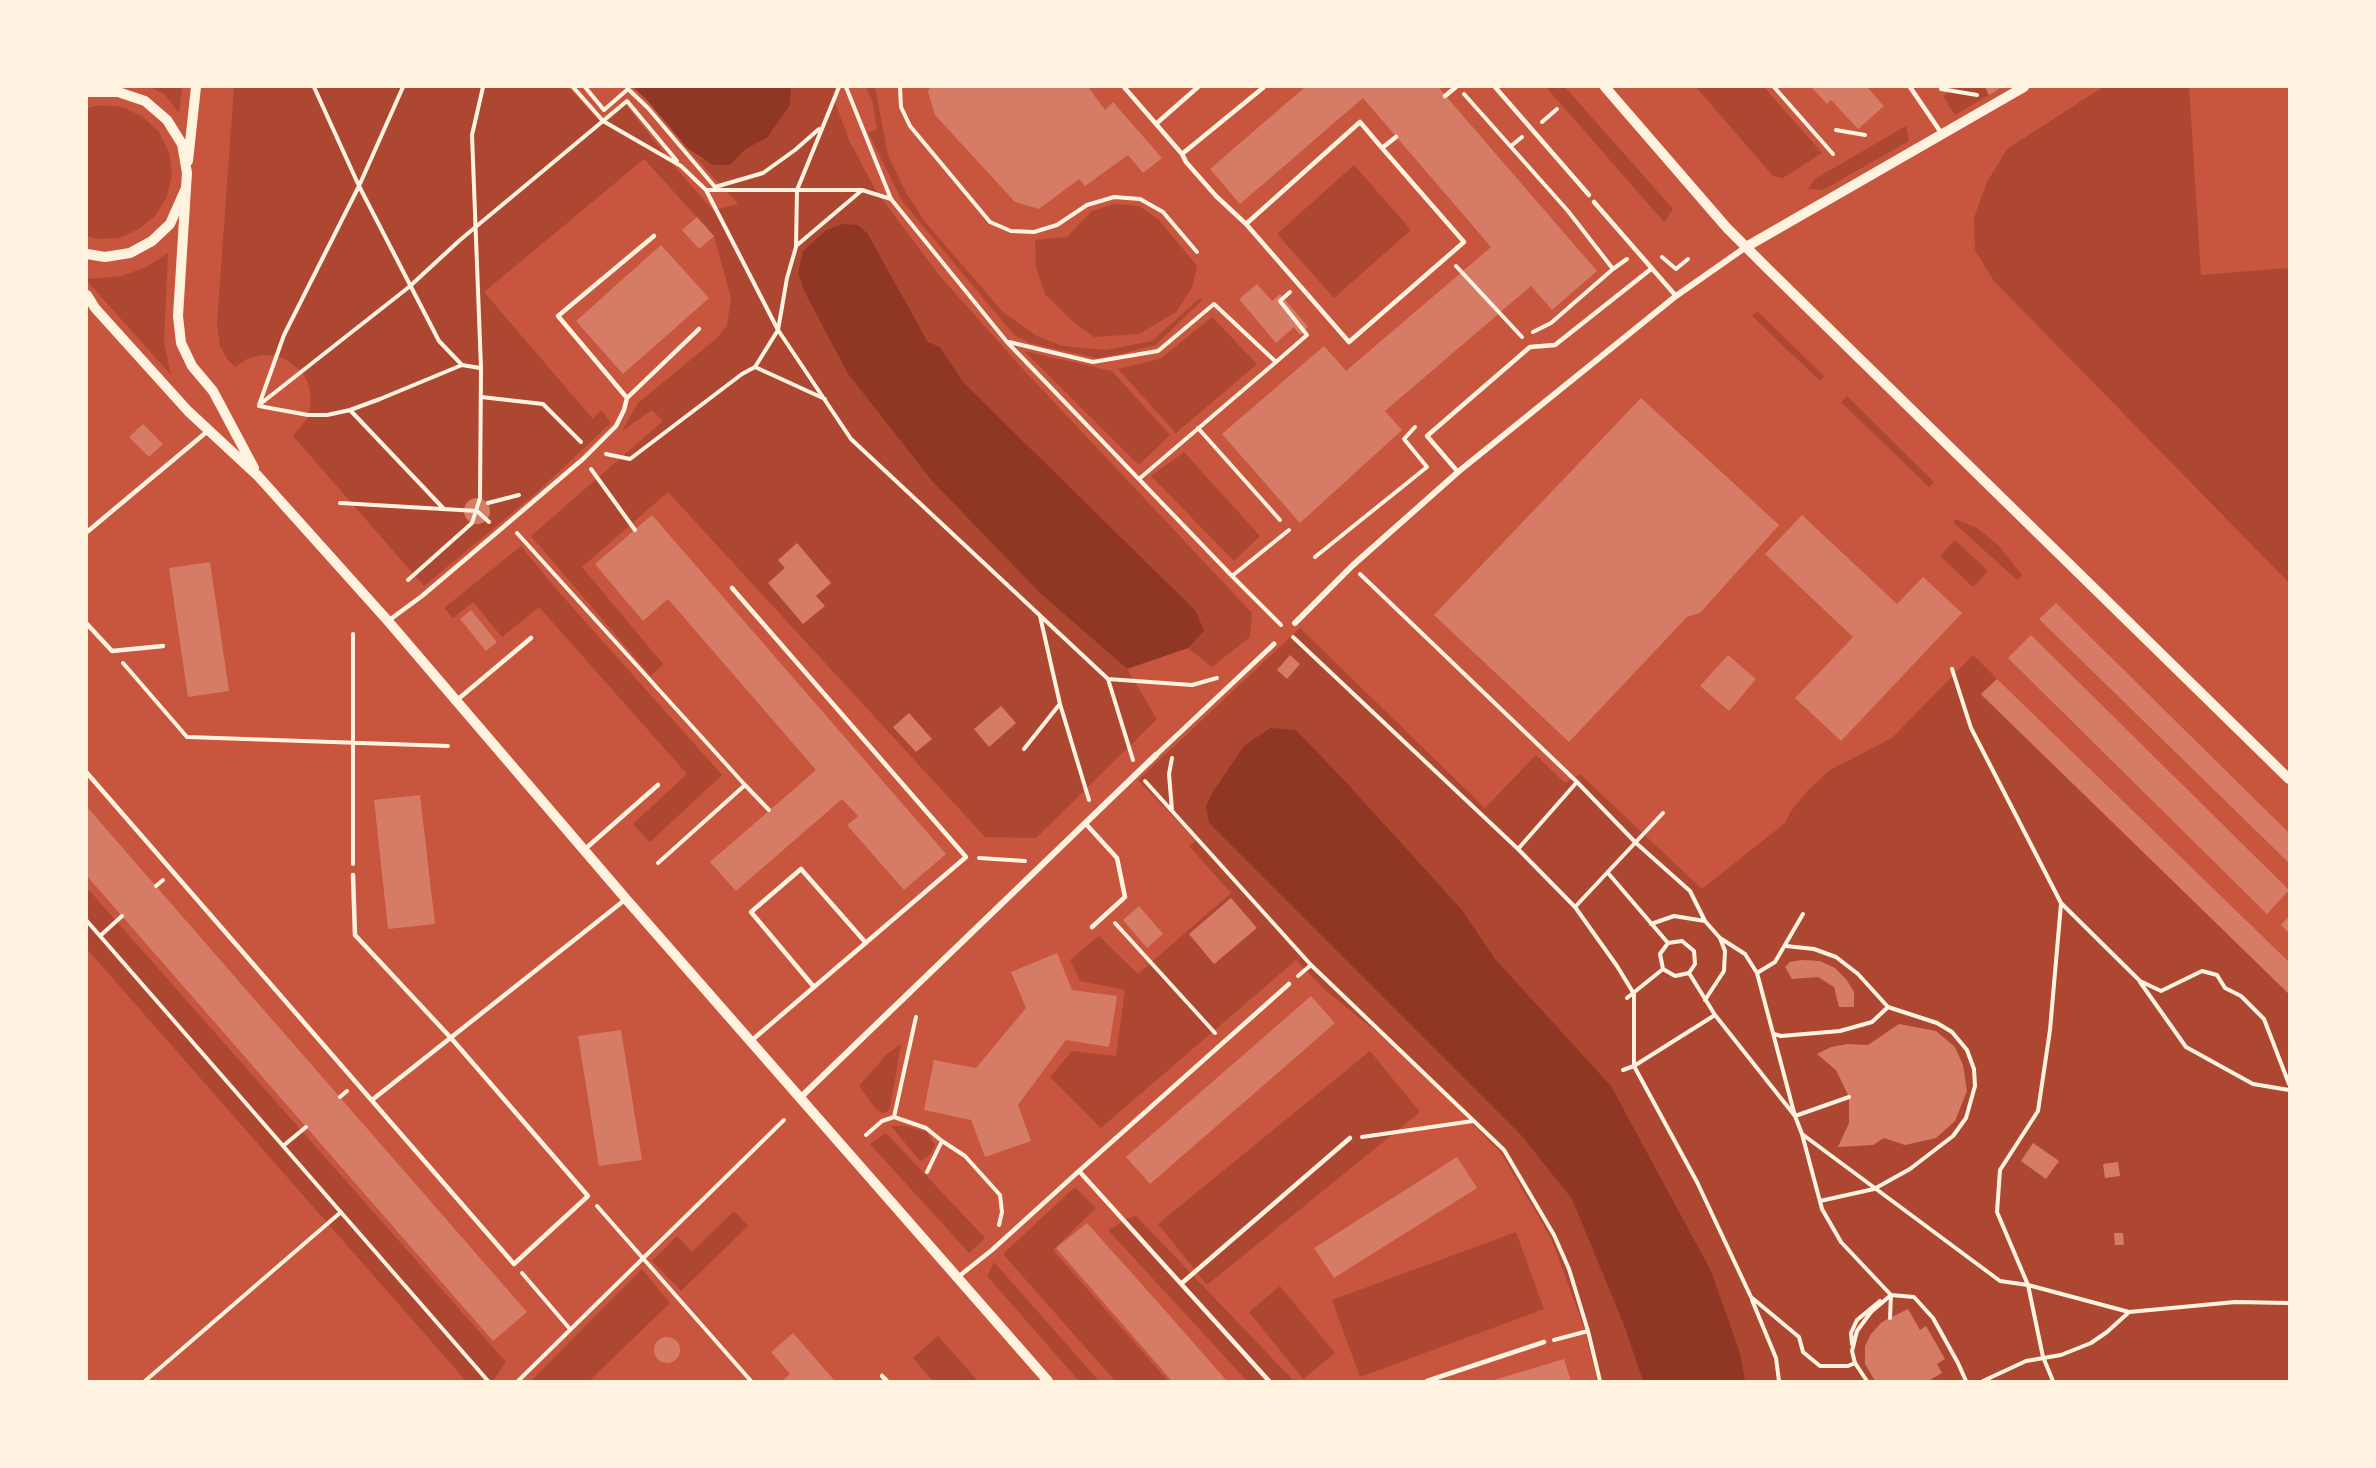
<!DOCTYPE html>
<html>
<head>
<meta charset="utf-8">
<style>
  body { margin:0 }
  #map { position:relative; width:2376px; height:1468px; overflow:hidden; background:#c8553d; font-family:Lato,sans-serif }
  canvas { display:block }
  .frame { position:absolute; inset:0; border:88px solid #fff3e0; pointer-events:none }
</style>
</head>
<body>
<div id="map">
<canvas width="2376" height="1468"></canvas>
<div class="frame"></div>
</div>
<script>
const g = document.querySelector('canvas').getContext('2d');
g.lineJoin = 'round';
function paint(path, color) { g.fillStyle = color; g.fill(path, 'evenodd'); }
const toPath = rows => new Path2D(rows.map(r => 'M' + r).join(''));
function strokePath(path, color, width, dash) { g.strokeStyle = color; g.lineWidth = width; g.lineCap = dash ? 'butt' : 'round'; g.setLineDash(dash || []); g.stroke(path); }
const green = toPath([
  [150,87,182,87,179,113,164,94],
  [234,87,568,87,603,125,626,105,675,167,713,210,738,204,688,149,700,159,730,165,747,148,767,138,790,105,791,87,835,87,834,99,849,140,876,191,939,275,1022,368,1252,613,1250,637,1212,667,1188,648,1204,631,1196,611,964,383,940,347,928,342,868,234,826,230,803,251,798,273,804,291,848,374,932,481,1040,593,1127,669,1157,719,1036,838,985,837,668,492,582,567,663,664,651,676,531,536,663,421,652,410,622,431,638,403,717,338,727,325,731,298,714,236,644,159,484,292,593,419,601,410,611,423,535,494,424,586,293,436,307,419,310,408,311,397,308,383,301,371,285,359,277,356,261,355,247,359,235,367,227,359,220,346,217,323],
  [866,87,875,87,888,155,905,191,925,222,1003,312,1035,335,1062,346,1106,350,1152,341,1200,298,1202,300,1156,345,1120,354,1096,358,1030,343,1014,335,902,201,868,132,877,130,872,100],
  [1546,87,1565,87,1673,209,1664,222],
  [1696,87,1764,87,1822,153,1783,178,1773,176],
  [1957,87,1985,87,1989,95,1955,115,1943,96],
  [2103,87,2189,87,2201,275,2289,268,2289,583,1994,281,1975,250,1974,218,1987,182,2007,149],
  [101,105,123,107,143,117,159,132,169,152,172,174,167,196,156,215,139,229,119,238,97,239,87,236,87,108],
  [1906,126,1909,141,1823,190,1808,189,1815,179],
  [1354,165,1411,230,1334,298,1277,234],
  [1114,204,1139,206,1159,220,1197,266,1192,288,1176,312,1139,334,1094,337,1072,321,1045,294,1036,268,1035,240,1067,237,1092,211],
  [168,253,164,342,171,375,87,281,87,279,122,276,148,266],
  [1757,311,1824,376,1820,381,1752,316],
  [1212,317,1257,364,1176,433,1118,369,1160,359],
  [1024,351,1112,371,1170,435,1139,465],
  [1847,396,1934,482,1929,487,1841,402],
  [1184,452,1260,536,1234,561,1151,476],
  [1956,519,1977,528,1999,546,2022,575,2017,580,1953,522],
  [1955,540,1988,571,1973,587,1940,556],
  [521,546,558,591,722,775,650,842,633,824,687,774,539,607,502,637,473,602,453,618,444,608],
  [1300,628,1485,808,1536,755,1565,783,1580,774,1702,889,1785,823,1791,811,1808,790,1830,770,1892,738,1973,655,1997,679,1981,695,2289,994,2289,1381,1597,1381,1585,1330,1551,1238,1501,1153,1405,1055,1324,989,1296,960,1101,1128,1050,1077,1072,1051,1116,1056,1125,990,1080,981,1070,960,1099,936,1138,974,1231,893,1189,846,1196,840,1138,780],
  [87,888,506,1362,493,1381,466,1381,87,949],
  [901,1044,890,1109,884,1114,876,1109,859,1086,887,1054],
  [1370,1051,1420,1112,1207,1285,1158,1224],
  [891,1126,905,1126,927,1132,935,1145,930,1155,920,1161],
  [886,1133,985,1238,969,1253,870,1144],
  [1075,1187,1096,1208,1053,1250,1168,1381,1115,1381,1003,1254],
  [734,1211,748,1226,681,1291,652,1261,677,1236,692,1252],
  [1135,1215,1294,1381,1247,1381,1108,1230],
  [1516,1232,1544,1309,1360,1377,1332,1300],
  [994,1262,1099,1381,1079,1381,987,1276],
  [642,1269,670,1303,589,1381,531,1381],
  [1280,1286,1335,1353,1303,1379,1249,1312],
  [938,1336,978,1381,933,1381,913,1358]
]);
const water = toPath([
  [633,87,791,87,791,91,790,105,767,138,747,148,730,165,713,165,688,149,647,100],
  [843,224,858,225,868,234,928,342,940,347,964,383,1196,611,1204,631,1188,648,1127,669,1040,593,932,481,848,374,804,291,798,273,803,251,826,230],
  [1270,728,1296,730,1344,780,1462,910,1495,959,1611,1086,1711,1271,1740,1353,1745,1381,1643,1381,1624,1325,1572,1199,1521,1135,1209,823,1206,807,1212,793,1244,746]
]);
const building = toPath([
  [930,87,1088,87,1105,110,1113,102,1162,158,1143,173,1128,155,1085,186,1079,179,1039,209,1015,202,935,115,928,92],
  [1305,87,1438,87,1597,271,1552,310,1531,286,1385,411,1402,430,1300,523,1222,434,1324,346,1346,371,1491,247,1363,98,1240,204,1210,169],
  [1811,87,1867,87,1884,106,1858,129,1831,100,1827,104],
  [1985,87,2002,87,1989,95],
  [697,217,714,236,699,249,682,230],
  [661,245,709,298,623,374,576,321],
  [1257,284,1272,301,1280,294,1308,327,1300,335,1294,327,1276,343,1239,299],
  [1641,398,1779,525,1700,613,1687,617,1569,742,1434,615],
  [143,424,163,444,149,457,129,437],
  '464 511a13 13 0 1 1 26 0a13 13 0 1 1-26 0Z',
  [652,515,946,854,904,890,847,825,858,816,842,799,736,891,710,862,816,770,668,599,643,621,595,564],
  [1802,515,1897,604,1923,577,1962,613,1841,741,1795,698,1853,637,1765,554],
  [797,543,831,583,816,596,825,606,803,624,768,583,785,568,778,560],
  [210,562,229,691,188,697,169,568],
  [2056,603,2289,833,2289,863,2039,619],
  [471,610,497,642,486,651,460,619],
  [2031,635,2289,890,2267,914,2008,658],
  [1290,655,1300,664,1287,679,1277,670],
  [1728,655,1756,679,1729,711,1700,686],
  [1997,679,2289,962,2289,994,1981,694],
  [1001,706,1016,723,989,747,974,729],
  [909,713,932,739,916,752,893,727],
  [420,795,435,924,388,929,374,800],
  [87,807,527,1312,493,1341,87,876],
  [1231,898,1257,928,1214,964,1189,934],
  [1139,906,1163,934,1147,948,1123,920],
  [2289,916,2289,933,2281,925],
  [1057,953,1072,990,1117,996,1109,1047,1066,1040,1018,1105,1031,1141,985,1157,971,1120,924,1110,934,1060,976,1068,1026,1008,1011,972],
  [1801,960,1820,961,1835,968,1846,979,1854,992,1854,1007,1839,1007,1834,987,1818,977,1792,979,1785,967,1790,962],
  [1311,996,1335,1023,1150,1184,1126,1157],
  [1899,1024,1936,1031,1955,1047,1963,1065,1967,1091,1955,1121,1936,1138,1905,1145,1884,1138,1873,1145,1838,1147,1849,1123,1849,1097,1836,1070,1817,1054,1831,1047,1848,1044,1868,1045],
  [621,1030,642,1160,599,1166,578,1036],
  [2033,1143,2059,1161,2046,1179,2021,1161],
  [1457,1157,1477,1188,1334,1278,1314,1248],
  [2118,1162,2120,1176,2105,1178,2103,1164],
  [1087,1223,1170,1316,1227,1381,1172,1381,1056,1248],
  [2114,1233,2123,1233,2124,1245,2115,1245],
  [1908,1309,1920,1330,1926,1326,1945,1359,1937,1364,1942,1373,1928,1381,1875,1381,1865,1364,1865,1346,1871,1334,1882,1322],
  [793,1333,835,1381,782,1381,790,1374,771,1352],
  '654 1350a13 13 0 1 1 26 0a13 13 0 1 1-26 0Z',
  [1564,1359,1571,1381,1495,1381,1494,1380]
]);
const path = toPath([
  [314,87,359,186,439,341,462,365,480,368],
  [573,87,603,121,627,101,677,161],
  [585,87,604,110,628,89,648,108,715,187],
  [846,87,891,199,1007,342,1232,576,1281,625],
  [900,87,901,107,910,126,990,222,1011,231,1034,232,1057,225,1087,205,1114,197,1140,199,1163,212,1197,252],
  [1774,87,1833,154],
  [1941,89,1977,95],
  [1464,94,1568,211,1613,269,1551,323,1533,332],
  [1542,122,1557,109],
  [1836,130,1865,135],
  [1511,146,1522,137],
  [715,187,763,173,795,150,819,129],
  [706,190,862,190,891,199],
  [796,246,861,191],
  [1662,257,1676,269,1688,259],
  [1456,266,1522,337],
  [1613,269,1627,259],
  [1009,342,1093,362,1158,351,1214,304,1276,362,1139,479],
  [1276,362,1307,335,1280,301,1290,292],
  [755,367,825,399],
  [481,397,543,404,581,442],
  [259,405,409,287,460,240,603,121,681,166,706,190,778,330,851,439,1108,679,1192,685,1217,678],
  [259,405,284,335,359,186,403,87],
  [259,406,308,415,327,415,350,410,380,399,462,365],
  [350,410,444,509],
  [1198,428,1280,520],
  [606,454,630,459,742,374,755,367,778,330,787,278,796,247,797,190,839,87],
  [591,469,635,530],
  [340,503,477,511,489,522],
  [488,503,519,495],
  [517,533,745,785],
  [1315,557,1427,467,1404,439,1415,427],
  [1360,574,1577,782,1636,843,1690,891,1705,921],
  [1232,576,1289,530],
  [408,580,472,523,480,498,481,368,472,135,483,87],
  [1040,616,1060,704,1089,800],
  [353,634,353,864],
  [1293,637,1518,849,1575,907,1617,966,1634,994,1634,1066,1697,1182,1751,1297,1799,1337,1803,1352,1820,1366,1848,1366,1855,1363],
  [123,663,187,737,448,746],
  [1952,669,1971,728,2061,903,2140,981,2161,991,2202,971,2217,975,2225,988,2241,996,2264,1019,2289,1084],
  [1108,679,1133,760],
  [1024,749,1059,705],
  [1145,781,1311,965,1504,1150,1554,1235,1569,1269,1588,1331,1600,1381],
  [1172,810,1169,774,1172,758],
  [1518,849,1577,782],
  [979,858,1025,861],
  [658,863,745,785,769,810],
  [1608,873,1668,943],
  [156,886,163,880],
  [1575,907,1663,813],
  [87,921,488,1381],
  [1115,923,1215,1033],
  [1651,924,1674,916,1705,921,1720,938,1725,951,1724,971,1705,1000],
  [100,936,122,916],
  [1720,938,1745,954,1757,973,1795,1116,1849,1097],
  [1786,946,1814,949,1836,957,1858,974,1888,1007,1937,1023,1952,1032,1967,1050,1974,1069,1975,1086,1966,1118,1953,1136,1910,1169,1874,1189,1820,1201],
  [1689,973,1675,976,1663,969,1660,954,1668,943,1682,941,1694,951,1695,964,1689,973,1715,1015,1795,1116,1802,1134,1822,1209,1841,1242,1891,1295,1890,1318],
  [1757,973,1775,962,1803,914],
  [1298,976,1311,965],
  [2140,982,2186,1047,2253,1084,2289,1090],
  [1627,998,1663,969],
  [1774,1034,1781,1036,1840,1031,1872,1022,1888,1007],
  [1623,1070,1634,1066,1715,1015],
  [340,1097,347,1091],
  [894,1117,926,1128,942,1141,927,1172],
  [1802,1134,2000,1281,2028,1285,2129,1312,2235,1302,2289,1303],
  [866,1135,882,1121,894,1117,916,1017],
  [1362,1137,1473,1121],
  [942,1141,965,1156,1000,1195,1002,1212,999,1225],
  [283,1146,306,1127],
  [597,1206,751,1381],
  [522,1273,570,1329],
  [1752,1300,1776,1358,1779,1381],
  [1554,1340,1588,1331],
  [1852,1344,1851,1333,1857,1320,1880,1301],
  [145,1381,341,1212],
  [518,1381,784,1120],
  [1867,1381,1855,1363,1852,1351,1857,1331,1871,1312,1891,1295,1914,1297,1933,1318,1958,1363,1966,1381],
  [1983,1381,2026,1361,2061,1355,2091,1343,2107,1332,2128,1313],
  [2053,1381,2043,1357,2028,1285,1997,1212,2000,1170,2038,1111,2050,1030,2061,904]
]);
const service = toPath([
  [1124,87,1182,154,1186,162,1216,196,1246,224,1349,342,1464,242,1382,148],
  [1495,87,1589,195],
  [1910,87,1942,134],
  [1445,96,1456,87],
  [1157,123,1198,87],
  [1182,154,1264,87],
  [1594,202,1676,296],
  [1246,224,1360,122,1382,148,1396,137],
  [627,398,699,329],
  [1458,472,1427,436,1530,347,1555,345,1651,269],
  [87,532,209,430],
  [732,588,966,857,751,1041],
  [388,621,422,596,508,523,583,459,616,426,624,410,627,398,558,316,654,236],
  [87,624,112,651,163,646],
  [457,700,531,638],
  [87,773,514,1264,588,1196,451,1038,355,935,353,875],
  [1085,823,1117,858,1125,897,1092,927],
  [584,850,658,785],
  [814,987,751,912,801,869,866,943],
  [372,1100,626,899],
  [1079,1171,1289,984],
  [958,1277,992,1250,1079,1171,1269,1381],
  [1182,1283,1350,1138],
  [882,1376,887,1381],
  [1427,1381,1544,1342]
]);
const pedestrian = toPath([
  [1156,755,1274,644]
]);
const minor = toPath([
  [1295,623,1352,566,1458,472,1676,296,1746,247],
  [801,1097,1156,755]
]);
const tertiary = toPath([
  [1605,87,1727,228,1769,270,2289,779],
  [87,92,118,92,145,101,167,120,182,144,187,173,186,188,170,224,152,241,130,253,105,257,87,254],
  [188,161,196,87],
  [186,188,178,316,181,343,192,366,213,391,254,468],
  [1746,247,2024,87],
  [87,295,95,308,188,411,258,476,388,621,626,899,1048,1381]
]);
paint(green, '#ae4732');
paint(water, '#8f3625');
paint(building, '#d67c66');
strokePath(path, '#fff3e0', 4);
strokePath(service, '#fff3e0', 4.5);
strokePath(pedestrian, '#fff3e0', 5);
strokePath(minor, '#fff3e0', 6);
strokePath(tertiary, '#fff3e0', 10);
</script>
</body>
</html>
